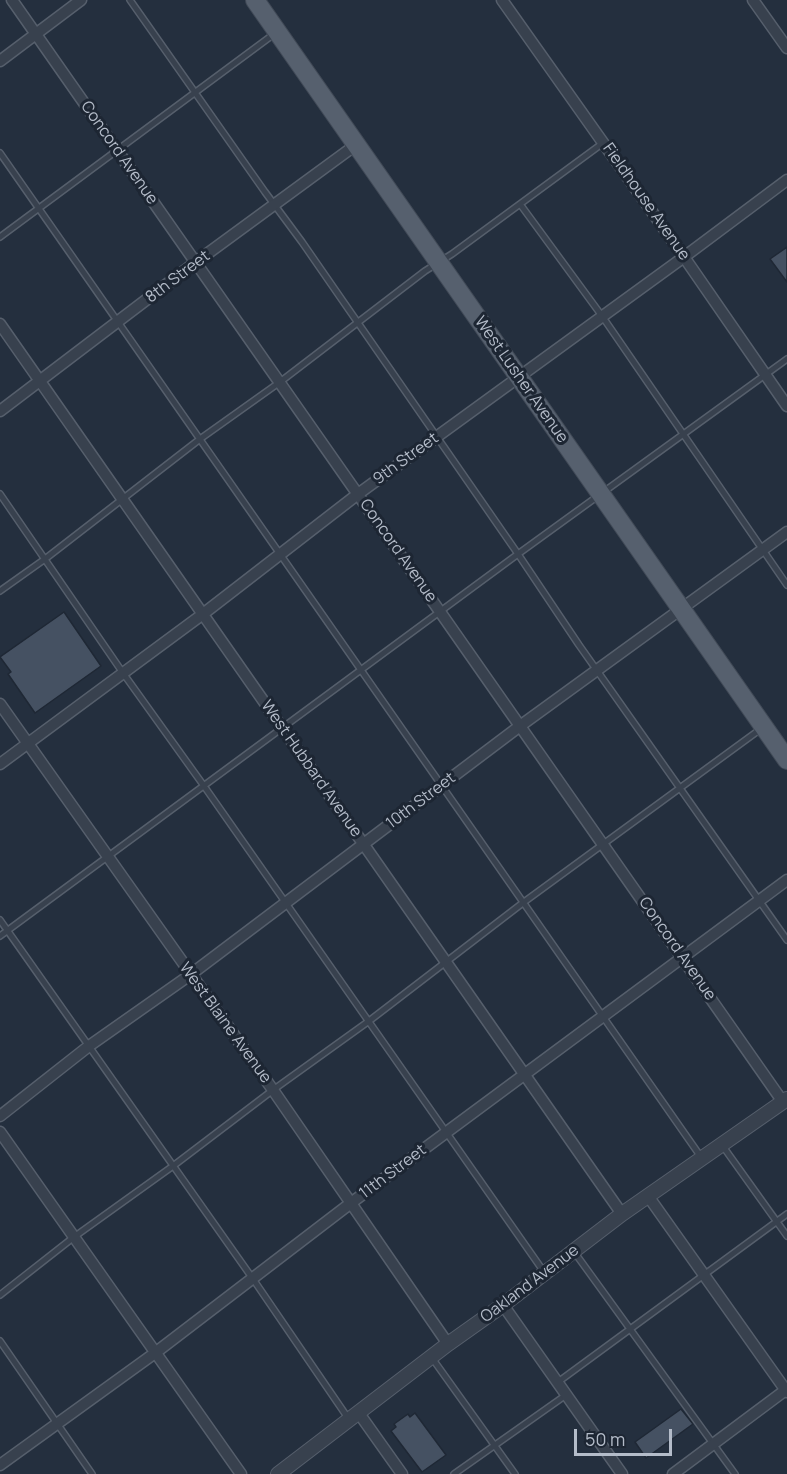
<!DOCTYPE html>
<html>
<head>
<meta charset="utf-8">
<style>
  body { margin:0 }
  #map { position:relative; width:787px; height:1474px; overflow:hidden; background:#242f3e; font-family:Manrope,sans-serif }
  canvas { display:block }
  .scale { position:absolute; left:574px; top:1429px; width:98px; height:27px; box-sizing:border-box; border:3px solid #b4bcc9; border-top:0; padding-left:8px; font-size:18px; line-height:21px; white-space:nowrap; color:#b4bcc9; -webkit-text-stroke:4px #1d2633; paint-order:stroke }
</style>
</head>
<body>
<div id="map">
<canvas width="787" height="1474"></canvas>
<div class="scale">50 m</div>
</div>
<script>
const g = document.querySelector('canvas').getContext('2d');
g.lineJoin = 'round';
function paint(path, color) { g.fillStyle = color; g.fill(path, 'evenodd'); }
const toPath = rows => new Path2D(rows.map(r => 'M' + r).join(''));
function strokePath(path, color, width, dash) { g.strokeStyle = color; g.lineWidth = width; g.lineCap = dash ? 'butt' : 'round'; g.setLineDash(dash || []); g.stroke(path); }
function write(font, color, halo, rows, align = 'center') {
  g.font = font + ' Manrope,sans-serif'; g.lineWidth = 6; g.setLineDash([]); g.textBaseline = 'middle'; g.strokeStyle = halo; g.fillStyle = color; for (const [text, x, y, turn = 0] of rows) {
    g.save(); g.translate(x, y); g.rotate((+turn || 0) * Math.PI / 180); g.textAlign = isNaN(turn) ? turn : align; if (halo) g.strokeText(text, 0, 0); g.fillText(text, 0, 0); g.restore();
  }
}
const building = toPath([
  [787,247,787,282,770,259,787,247],
  [64,612,101,666,35,713,8,674,11,672,0,657,64,612],
  [681,1409,693,1424,646,1458,635,1442,681,1409],
  [415,1413,446,1455,422,1472,391,1431,396,1427,394,1424,408,1414,410,1417,415,1413]
]);
const service = toPath([
  [130,0,265,192,302,242,518,554,579,645,787,940],
  [0,153,701,1157],
  [520,204,602,316,787,585],
  [0,237,274,34],
  [0,494,123,673,204,786,544,1272],
  [0,591,45,559,200,439,280,382,425,271,452,254,603,143],
  [0,920,253,1279,348,1418],
  [0,936,518,554,787,359],
  [722,1145,787,1236],
  [575,1253,735,1474],
  [0,1295,74,1237,173,1166,273,1090,369,1021,524,902,762,728],
  [0,1341,92,1474],
  [432,1358,515,1474],
  [558,1382,787,1214],
  [454,1474,566,1395]
]);
const minor = toPath([
  [12,0,783,1102],
  [502,0,684,257,787,406],
  [753,0,787,48],
  [0,61,81,0],
  [0,324,622,1214],
  [0,411,196,262,357,144],
  [0,704,273,1090,448,1344],
  [0,764,203,614,358,494,684,257,787,180],
  [0,1116,89,1046,190,975,520,726,787,532],
  [0,1132,241,1474],
  [648,1196,787,1392],
  [503,1305,622,1474],
  [358,1412,402,1474],
  [0,1465,155,1353,351,1203,787,880],
  [673,1474,787,1389]
]);
const tertiary = toPath([
  [278,1474,448,1344,503,1305,622,1214,787,1099]
]);
const primary = toPath([
  [255,0,787,760]
]);
const streetNames = [
  ["Concord Avenue",119,153,55],
  ["Fieldhouse Avenue",646,202,55],
  ["8th Street",178,277,-37],
  ["West Lusher Avenue",521,380,55],
  ["9th Street",406,459,-36],
  ["Concord Avenue",398,551,55],
  ["West Hubbard Avenue",311,769,55],
  ["10th Street",421,801,-37],
  ["Concord Avenue",677,949,55],
  ["West Blaine Avenue",225,1023,54],
  ["11th Street",393,1172,-37],
  ["Oakland Avenue",530,1284,-37]
];
paint(building, '#455162');
strokePath(building, '#1f2835', 1.5);
strokePath(service, '#565f6c', 8);
strokePath(minor, '#565f6c', 13);
strokePath(tertiary, '#565f6c', 16);
strokePath(primary, '#414a57', 20);
strokePath(service, '#38414e', 5);
strokePath(minor, '#38414e', 10);
strokePath(tertiary, '#38414e', 14);
strokePath(primary, '#56606e', 18);
write('16px', '#b4bcc9', '#1d2633', streetNames);
</script>
</body>
</html>
